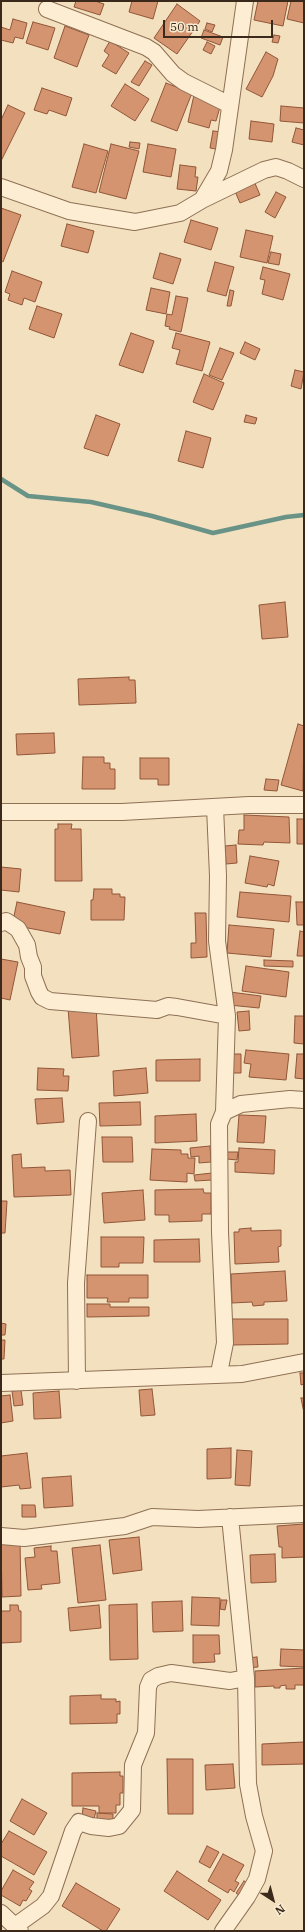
<!DOCTYPE html>
<html>
<head>
<meta charset="utf-8">
<style>
  body { margin:0 }
  #map { position:relative; width:305px; height:1932px; overflow:hidden; background:#f3e0bf; font-family:"IBM Plex Serif",serif }
  canvas { display:block }
  .frame { position:absolute; inset:0; border:2px solid #3b291b; pointer-events:none }
  .north { position:absolute; left:253px; top:1880px; width:40px; height:40px; -webkit-text-stroke:3px #f9ebcf; paint-order:stroke; rotate:144deg; font-size:11px; font-weight:700; line-height:16px; text-align:center; color:#3b291b }
  .north::after { content:''; display:block; margin:auto; width:14px; height:18px; background:#3b291b; clip-path:polygon(50% 0,100% 100%,50% 72%,0 100%) }
  .scale { position:absolute; left:163px; top:20px; width:110px; height:18px; box-sizing:border-box; border:2px solid #3b291b; border-top:0; padding-left:5px; font-size:12px; line-height:14px; white-space:nowrap; color:#3b291b; -webkit-text-stroke:3px #f9ebcf; paint-order:stroke }
</style>
</head>
<body>
<div id="map">
<canvas width="305" height="1932"></canvas>
<div class="frame"></div>
<div class="north">N</div>
<div class="scale">50 m</div>
</div>
<script>
const g = document.querySelector('canvas').getContext('2d');
g.lineJoin = 'round';
const toPath = rows => new Path2D(rows.map(r => 'M' + r).join(''));
function strokePath(path, color, width, dash) { g.strokeStyle = color; g.lineWidth = width; g.lineCap = dash ? 'butt' : 'round'; g.setLineDash(dash || []); g.stroke(path); }
function paint(path, color) { g.fillStyle = color; g.fill(path, 'evenodd'); }
const stream = toPath([
  [1,479,28,496,91,502,152,516,213,533,286,517,304,515]
]);
const building = toPath([
  [76,1,95,1,104,4,100,15,74,7,76,1],
  [132,1,158,1,153,19,129,12,132,1],
  [258,1,288,1,283,26,254,20,258,1],
  [291,1,304,1,304,23,287,19,291,1],
  [177,4,200,21,177,54,154,38,177,4],
  [13,19,27,23,23,39,15,37,13,43,1,40,1,27,10,30,13,19],
  [33,22,55,28,48,50,26,43,33,22],
  [207,23,215,25,212,32,205,29,207,23],
  [65,26,89,35,77,67,54,58,65,26],
  [204,30,223,37,220,45,201,38,204,30],
  [274,35,280,36,278,43,272,42,274,35],
  [110,41,129,53,116,74,102,66,109,55,104,51,110,41],
  [207,42,215,46,211,54,203,50,207,42],
  [266,52,278,59,273,76,262,97,246,89,266,52],
  [145,61,152,65,139,86,131,82,145,61],
  [166,83,192,93,177,131,151,121,166,83],
  [125,84,149,99,135,121,111,106,125,84],
  [42,88,72,98,66,116,49,110,47,114,34,110,42,88],
  [194,95,216,101,215,106,220,107,216,121,211,120,209,128,188,122,194,95],
  [8,105,25,113,1,161,1,120,8,105],
  [281,106,304,108,304,123,280,121,281,106],
  [251,121,274,124,272,142,249,139,251,121],
  [296,128,304,130,304,145,292,142,296,128],
  [213,131,223,132,221,150,210,148,213,131],
  [130,142,140,143,139,149,129,147,130,142],
  [84,144,108,151,96,193,72,187,84,144],
  [111,144,139,151,126,199,99,192,111,144],
  [148,144,176,149,171,177,143,172,148,144],
  [180,165,196,167,195,177,198,177,196,191,177,189,180,165],
  [254,181,260,195,240,203,234,189,254,181],
  [276,192,286,197,275,218,265,212,276,192],
  [1,208,21,215,3,262,1,261,1,208],
  [191,220,218,228,211,250,184,242,191,220],
  [67,224,94,231,88,253,61,246,67,224],
  [246,230,273,236,267,263,240,257,246,230],
  [271,252,281,254,279,265,268,263,271,252],
  [160,253,181,259,173,284,153,278,160,253],
  [215,262,234,267,226,296,207,291,215,262],
  [263,267,290,274,283,300,262,294,265,280,260,279,263,267],
  [12,271,42,282,35,302,24,298,22,305,8,300,10,294,5,292,12,271],
  [151,288,170,292,166,314,146,310,151,288],
  [230,290,234,291,231,306,227,306,230,290],
  [176,296,188,298,181,332,169,329,170,327,165,326,167,314,172,315,176,296],
  [37,306,62,314,54,338,29,329,37,306],
  [131,333,154,341,143,373,119,365,131,333],
  [176,333,210,342,202,371,176,364,180,350,172,348,176,333],
  [245,342,260,349,255,360,240,353,245,342],
  [220,348,234,353,222,380,209,375,220,348],
  [295,370,304,372,301,389,291,386,295,370],
  [204,374,224,383,213,410,193,402,204,374],
  [96,415,120,424,108,456,84,448,96,415],
  [246,415,257,418,255,424,244,422,246,415],
  [186,431,211,438,203,468,178,461,186,431],
  [285,602,288,637,262,639,259,605,285,602],
  [129,677,129,680,135,680,136,703,79,705,78,679,129,677],
  [298,724,304,726,303,791,281,785,298,724],
  [54,733,55,753,17,755,16,734,54,733],
  [83,757,104,757,104,763,110,763,110,769,115,769,115,789,82,789,83,757],
  [140,758,169,758,169,785,158,785,158,779,140,779,140,758],
  [266,779,279,780,277,791,264,790,266,779],
  [244,815,289,817,290,843,264,842,263,845,238,844,239,830,244,830,244,815],
  [297,819,304,819,304,844,297,844,297,819],
  [58,824,72,824,71,829,81,829,82,881,55,881,55,829,58,829,58,824],
  [236,845,237,863,226,864,225,846,236,845],
  [250,856,279,861,274,886,268,884,267,887,245,883,250,856],
  [1,867,21,869,19,892,1,890,1,867],
  [94,889,112,889,112,894,120,894,120,897,125,897,124,920,91,920,91,900,93,900,94,889],
  [240,892,291,896,289,922,237,917,240,892],
  [17,902,65,912,60,934,12,925,17,902],
  [296,902,304,902,304,925,297,925,296,902],
  [195,913,206,913,207,957,191,958,191,943,196,943,195,913],
  [229,925,274,929,271,957,227,953,229,925],
  [300,931,304,932,304,956,297,956,300,931],
  [1,959,18,962,10,1000,1,998,1,959],
  [264,960,293,961,293,967,264,966,264,960],
  [246,966,289,972,286,997,242,991,246,966],
  [230,992,261,996,259,1008,229,1005,230,992],
  [96,1006,99,1056,72,1058,68,1008,96,1006],
  [249,1011,250,1030,239,1031,237,1012,249,1011],
  [295,1016,304,1016,304,1044,294,1043,295,1016],
  [246,1050,289,1054,286,1080,249,1077,251,1064,244,1063,246,1050],
  [228,1054,241,1054,241,1073,228,1073,228,1054],
  [297,1054,304,1054,304,1079,295,1078,297,1054],
  [200,1059,200,1081,156,1081,156,1060,200,1059],
  [38,1068,64,1069,63,1076,69,1076,68,1091,37,1090,38,1068],
  [146,1068,148,1093,114,1096,113,1071,146,1068],
  [62,1098,64,1122,37,1124,35,1099,62,1098],
  [140,1102,141,1125,100,1126,99,1103,140,1102],
  [196,1114,197,1141,155,1143,155,1116,196,1114],
  [239,1115,266,1116,264,1143,237,1142,239,1115],
  [102,1137,132,1137,133,1162,103,1162,102,1137],
  [210,1146,211,1162,199,1163,199,1156,191,1157,190,1148,210,1146],
  [239,1148,275,1150,274,1174,235,1172,235,1162,238,1162,239,1148],
  [152,1149,181,1150,181,1154,188,1154,188,1158,195,1158,194,1174,187,1173,187,1182,150,1180,152,1149],
  [227,1152,238,1152,237,1160,227,1159,227,1152],
  [21,1154,22,1168,45,1167,45,1171,70,1170,71,1195,14,1197,12,1155,21,1154],
  [212,1173,212,1180,195,1181,194,1175,212,1173],
  [203,1189,204,1193,211,1193,211,1214,202,1214,202,1221,169,1222,169,1215,155,1215,155,1190,203,1189],
  [143,1190,145,1220,104,1223,102,1193,143,1190],
  [1,1201,7,1201,5,1233,1,1233,1,1201],
  [251,1228,251,1231,281,1230,281,1246,278,1247,279,1262,235,1264,234,1232,239,1232,239,1229,251,1228],
  [101,1237,144,1237,143,1263,119,1263,119,1267,101,1267,101,1237],
  [199,1239,200,1262,154,1262,154,1240,199,1239],
  [285,1271,287,1301,264,1302,264,1305,253,1306,252,1302,232,1303,231,1274,285,1271],
  [87,1275,148,1275,148,1298,129,1298,129,1302,107,1302,108,1298,87,1298,87,1275],
  [87,1304,110,1304,110,1307,149,1307,149,1316,87,1317,87,1304],
  [232,1319,288,1319,288,1344,232,1345,232,1319],
  [1,1323,6,1324,5,1335,1,1335,1,1323],
  [1,1340,5,1340,4,1359,1,1359,1,1340],
  [300,1373,304,1373,304,1384,301,1385,300,1373],
  [152,1389,155,1415,141,1416,139,1390,152,1389],
  [21,1390,23,1405,14,1406,12,1391,21,1390],
  [59,1391,61,1418,34,1419,33,1393,59,1391],
  [10,1395,13,1421,1,1423,1,1396,10,1395],
  [301,1398,304,1398,304,1413,301,1398],
  [231,1448,231,1478,207,1479,207,1449,231,1448],
  [237,1450,252,1451,250,1486,235,1485,237,1450],
  [27,1453,31,1488,20,1489,19,1485,1,1487,1,1456,27,1453],
  [71,1476,73,1506,44,1508,42,1478,71,1476],
  [22,1505,35,1505,36,1517,22,1517,22,1505],
  [304,1524,304,1557,282,1558,282,1547,279,1547,277,1526,304,1524],
  [139,1537,142,1570,113,1574,109,1540,139,1537],
  [1,1541,20,1541,21,1596,2,1597,1,1541],
  [100,1545,106,1600,78,1603,72,1548,100,1545],
  [51,1546,51,1551,57,1551,60,1583,41,1585,42,1589,28,1590,25,1558,35,1557,34,1548,51,1546],
  [275,1554,276,1582,251,1583,250,1555,275,1554],
  [192,1597,220,1598,219,1626,191,1625,192,1597],
  [221,1600,227,1600,225,1610,220,1609,221,1600],
  [182,1601,183,1631,153,1632,152,1602,182,1601],
  [137,1604,138,1659,110,1660,109,1605,137,1604],
  [10,1605,18,1605,19,1611,21,1611,21,1642,1,1643,1,1611,10,1611,10,1605],
  [99,1605,101,1628,70,1631,68,1608,99,1605],
  [193,1635,219,1635,220,1654,214,1654,215,1662,193,1663,193,1635],
  [281,1649,304,1650,304,1667,280,1666,281,1649],
  [257,1657,258,1667,247,1668,247,1658,257,1657],
  [304,1668,304,1685,295,1685,295,1689,286,1689,286,1685,280,1686,280,1688,274,1688,274,1686,255,1687,255,1671,304,1668],
  [101,1695,101,1699,116,1699,116,1702,120,1701,120,1714,117,1714,117,1723,70,1724,70,1696,101,1695],
  [304,1742,304,1764,262,1765,262,1744,304,1742],
  [167,1759,193,1759,193,1814,168,1814,167,1759],
  [233,1764,235,1788,206,1790,205,1765,233,1764],
  [120,1772,120,1776,123,1776,123,1793,120,1793,120,1805,116,1805,116,1813,99,1813,99,1806,72,1806,72,1773,120,1772],
  [22,1799,47,1813,34,1835,10,1821,22,1799],
  [83,1808,96,1811,94,1819,82,1817,83,1808],
  [97,1813,113,1814,113,1822,97,1821,97,1813],
  [9,1831,47,1852,34,1875,1,1856,1,1844,9,1831],
  [207,1846,219,1852,210,1868,199,1862,207,1846],
  [223,1854,244,1865,235,1881,239,1883,234,1892,230,1889,228,1893,208,1881,223,1854],
  [13,1870,34,1882,29,1889,32,1891,26,1901,23,1900,20,1906,1,1895,1,1891,13,1870],
  [177,1871,221,1900,208,1920,164,1891,177,1871],
  [244,1881,252,1886,243,1898,236,1893,244,1881],
  [76,1883,120,1909,106,1931,103,1931,62,1906,76,1883]
]);
const minor = toPath([
  [47,9,146,47,154,52,173,74,184,82,230,105],
  [1,187,69,211,135,222,180,213,202,200,264,170,276,167,288,171,304,179],
  [202,200,219,171,224,150,245,1],
  [215,807,218,876,217,941,227,1016,224,1112],
  [1,812,122,812,249,805,304,805],
  [1,923,6,921,18,929,27,945,29,957,33,967,33,976,39,992,42,997,50,1001,157,1010,168,1006,177,1007,227,1016],
  [219,1373,225,1343,220,1232,219,1124,224,1112,241,1104,290,1099,304,1100],
  [77,1381,76,1283,88,1121],
  [1,1383,242,1374,304,1362],
  [1,1536,24,1538,125,1526,152,1517,198,1519,304,1514],
  [1,1913,20,1931],
  [15,1926,43,1906,51,1896,73,1831,79,1822,91,1826,109,1828,119,1826,132,1810,133,1765,146,1733,148,1687,151,1680,158,1676,171,1673,230,1681,246,1678,230,1517],
  [223,1931,247,1897,257,1879,264,1851,254,1816,248,1784,246,1678]
]);
strokePath(stream, '#689386', 4.5);
paint(building, '#d59470');
strokePath(building, '#905638', 1);
strokePath(minor, '#8e7055', 18);
strokePath(minor, '#fdeed3', 16);
</script>
</body>
</html>
